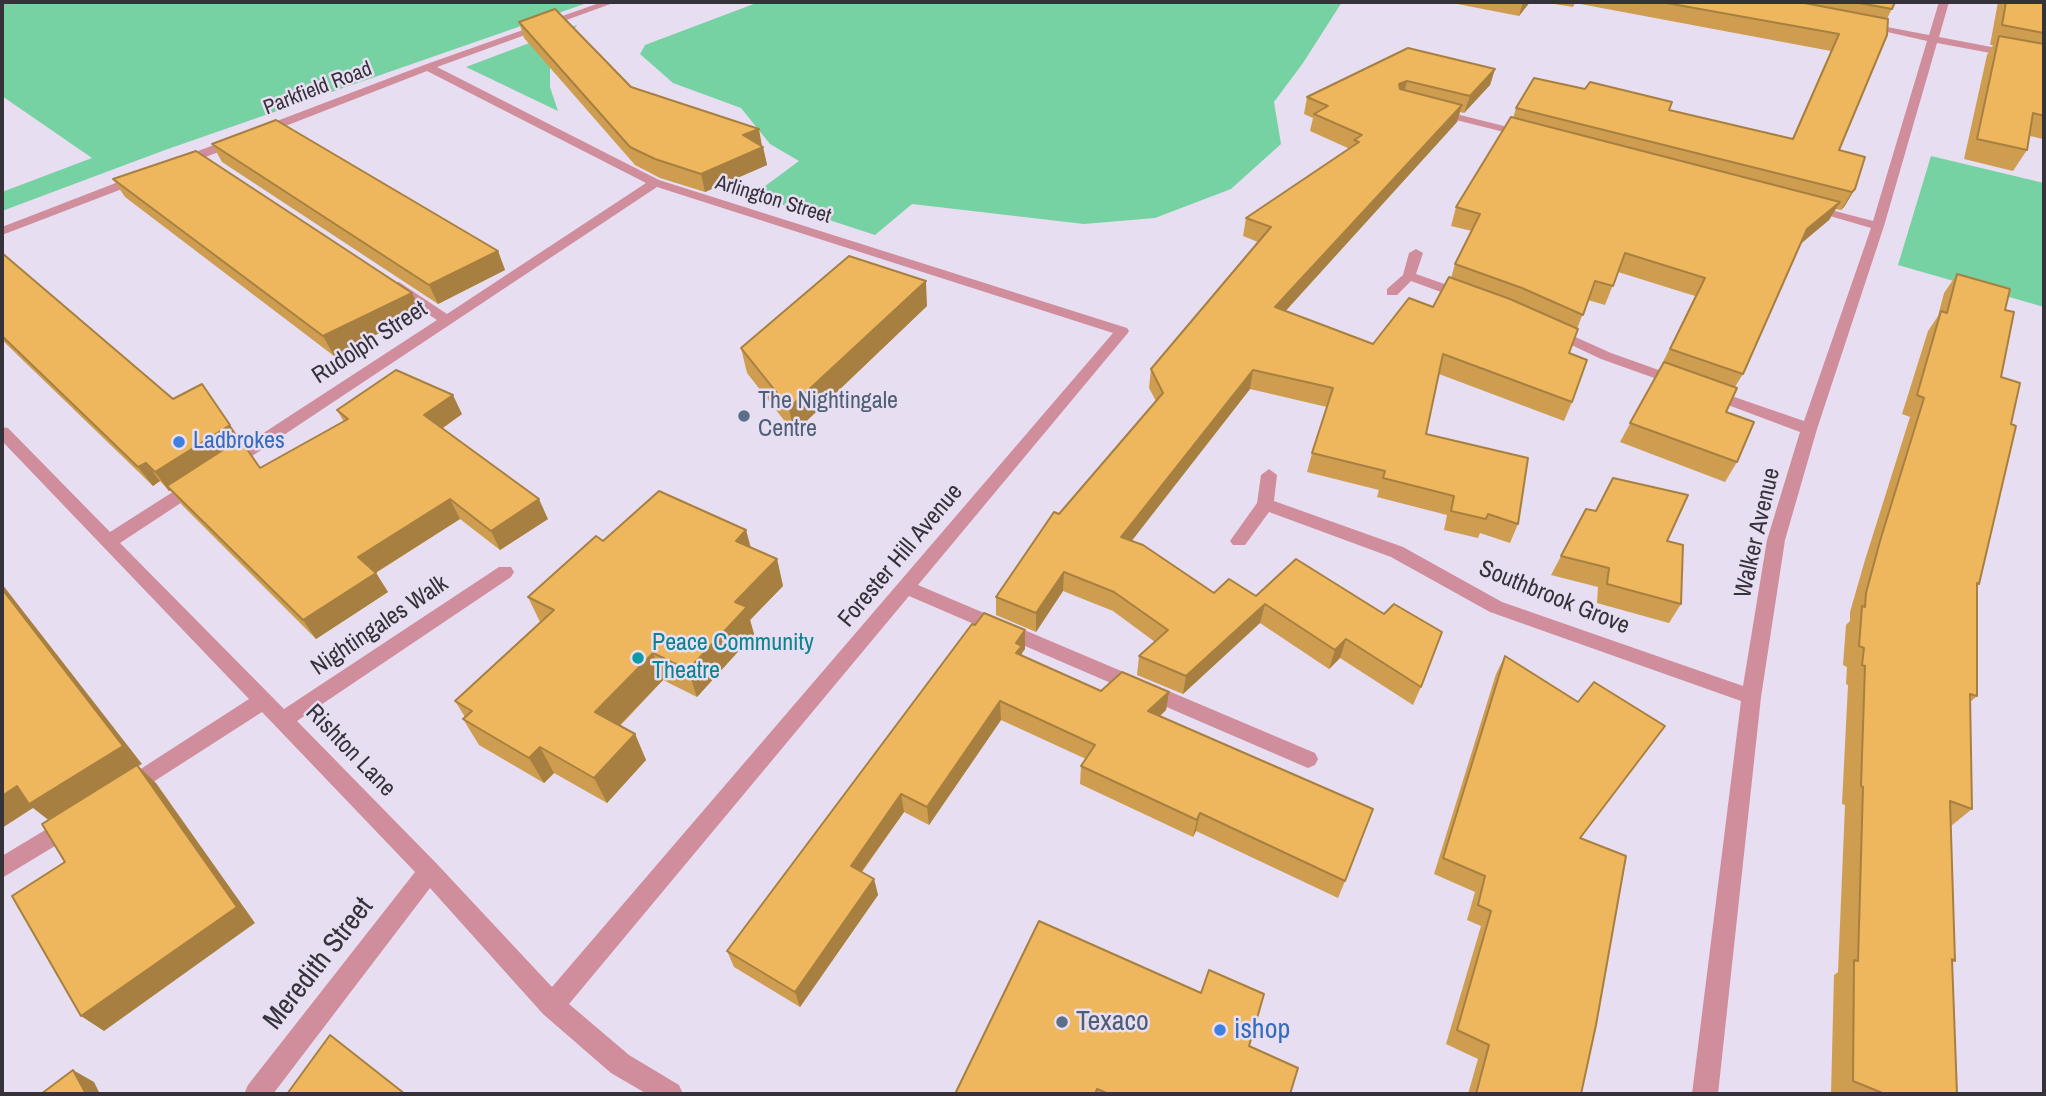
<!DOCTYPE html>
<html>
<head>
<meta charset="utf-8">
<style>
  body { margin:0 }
  #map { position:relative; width:2046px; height:1096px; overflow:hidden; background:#e7def2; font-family:"Archivo Narrow",sans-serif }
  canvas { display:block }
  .frame { position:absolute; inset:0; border:4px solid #35323a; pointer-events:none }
</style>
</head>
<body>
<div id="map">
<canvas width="2046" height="1096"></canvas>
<div class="frame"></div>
</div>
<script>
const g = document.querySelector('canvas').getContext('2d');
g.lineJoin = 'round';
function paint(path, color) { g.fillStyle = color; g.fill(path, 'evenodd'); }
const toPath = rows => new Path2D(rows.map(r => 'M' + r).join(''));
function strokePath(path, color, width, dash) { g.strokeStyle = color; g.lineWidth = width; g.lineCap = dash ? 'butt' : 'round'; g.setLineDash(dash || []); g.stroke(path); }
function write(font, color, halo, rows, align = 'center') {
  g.font = font + ' "Archivo Narrow",sans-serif'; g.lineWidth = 5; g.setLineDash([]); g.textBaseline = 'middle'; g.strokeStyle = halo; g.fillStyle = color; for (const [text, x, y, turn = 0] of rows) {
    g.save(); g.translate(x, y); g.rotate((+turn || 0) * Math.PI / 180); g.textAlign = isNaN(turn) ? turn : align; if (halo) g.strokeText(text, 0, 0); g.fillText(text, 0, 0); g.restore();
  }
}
const green = toPath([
  [2,2,590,2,165,150,2,211,2,192,92,158,2,96],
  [759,2,1342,2,1303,63,1274,102,1281,144,1231,189,1155,218,1084,224,912,204,875,235,753,195,799,161,770,144,741,108,673,83,640,54,645,45],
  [577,25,554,57,550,69,550,87,558,111,466,67],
  [1931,156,2044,183,2044,307,1898,265]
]);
const minor = toPath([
  [602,2,616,2,437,67,659,180,1127,328,1129,331,1127,334,918,585,1315,753,1318,759,1315,765,1308,768,1301,765,909,596,569,1004,629,1055,679,1085,683,1094,647,1094,611,1073,543,1014,430,888,273,1094,244,1094,248,1085,415,872,262,712,136,793,129,796,122,793,119,787,122,781,249,699,2,441,2,427,8,428,110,532,190,481,202,481,204,485,202,489,120,543,284,709,499,567,511,567,514,572,511,577,297,721,437,864,552,987,1113,333,657,187,234,468,222,468,220,464,222,460,437,320,389,288,389,282,399,282,447,314,646,183,427,71,185,165,177,165,177,159,424,65,602,2],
  [1939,2,1949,2,1939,37,2044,57,2044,63,1937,43,1884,226,1817,429,1785,540,1761,697,1718,1094,1692,1094,1741,701,1490,612,1391,557,1269,512,1245,545,1233,545,1230,541,1257,503,1261,475,1269,469,1277,475,1274,501,1403,547,1502,602,1743,686,1767,540,1800,432,1704,396,1701,393,1709,388,1714,390,1804,421,1871,228,1806,209,1812,205,1873,221,1927,41,1861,26,1866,23,1929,35,1939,2],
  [1436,109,1528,132,1530,134,1524,137,1432,114,1432,110,1436,109],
  [139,174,145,178,143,181,2,235,2,227,139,174],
  [1416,249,1423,253,1416,274,1470,293,1470,299,1460,299,1411,281,1397,295,1387,295,1387,289,1403,275,1409,253,1416,249],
  [1553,327,1611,353,1684,379,1687,382,1679,387,1674,385,1601,359,1548,334,1546,331,1553,327],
  [70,815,78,818,81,825,78,832,2,878,2,856,70,815]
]);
const wall = toPath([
  [1447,2,1530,2,1519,16],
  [1542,2,1895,2,1887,19,1839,150,1855,189,1844,207,1841,210,1836,209,1829,220,1800,244,1743,374,1735,387,1726,412,1737,462,1725,482,1620,442,1662,364,1695,296,1618,272,1605,305,1588,300,1577,329,1569,353,1572,402,1564,421,1439,374,1426,434,1518,524,1510,543,1480,533,1478,538,1444,530,1447,515,1377,497,1379,490,1307,472,1312,453,1327,407,1250,389,1131,541,1214,593,1256,596,1296,559,1421,687,1413,705,1340,658,1329,669,1260,623,1183,694,1137,675,1139,656,1155,642,1113,611,1063,591,1036,632,996,615,996,597,1059,514,1156,401,1149,388,1151,369,1258,242,1243,236,1246,218,1350,149,1310,131,1313,118,1304,114,1307,97,1408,48,1495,69,1490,85,1464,113,1460,112,1457,122,1285,311,1373,344,1433,307,1451,278,1455,264,1472,231,1451,226,1456,207,1513,118,1516,108,1585,89,1672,102,1669,110,1792,139,1831,51,1575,3,1573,7],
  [1998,2,2044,2,2044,137,2043,139,2030,136,2027,150,2013,171,1964,159,1987,55,1993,45,1990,45],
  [519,22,631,87,762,146,763,147,767,165,705,192,660,178,635,165,524,38],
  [212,144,498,251,505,270,438,304,222,162],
  [113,179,412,293,421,312,334,356,125,197],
  [2,253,173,399,202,384,260,468,344,422,337,410,462,414,443,428,548,519,500,550,460,519,376,573,388,592,316,639,182,505,171,490,169,491,160,481,153,486,2,340],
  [1957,274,2005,310,2001,377,1979,584,1977,586,1977,696,1970,702,1972,809,1951,826,1955,961,1952,963,1957,1094,1831,1094,1834,975,1838,972,1845,805,1842,804,1848,685,1846,684,1847,667,1843,665,1846,625,1850,621,1850,612,1865,560,1910,417,1902,414,1928,331,1938,316,1944,293],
  [927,306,794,433,747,373,741,348],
  [1586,509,1681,604,1669,623,1597,603,1598,587,1551,575],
  [746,530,751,548,777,559,783,586,750,620,754,634,697,697,663,680,620,726,635,734,646,760,607,803,554,773,544,783,479,745,463,719,465,717,455,701,540,622,528,597,603,541],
  [1025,649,1022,653,1022,656,1101,691,1169,692,1166,710,1160,716,1345,881,1338,898,1196,831,1193,837,1080,784,1081,766,1086,759,1001,720,929,825,904,812,862,872,874,879,878,895,800,1007,734,967,727,951],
  [1505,656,1578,702,1652,743,1580,838,1581,1094,1468,1094,1478,1059,1446,1044,1481,926,1467,920,1475,892,1434,874,1496,674],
  [1249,1046,1290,1094,955,1094]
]);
const shadedWall = toPath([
  [1523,2,1530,2,1519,16],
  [1495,69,1490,85,1464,113,1470,96],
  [1407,81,1403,97,1395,101,1399,84],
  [1462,105,1457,122,1272,326,1275,307],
  [759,129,762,146,743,135],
  [763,147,767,165,705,192,701,174],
  [1855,189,1844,207,1841,210,1852,192],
  [1840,202,1829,220,1797,247,1807,229],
  [498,251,505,270,438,304,429,285],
  [926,281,927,306,794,433,789,408],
  [412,293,421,312,334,356,323,336],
  [1253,370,1250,389,1120,556,1121,537],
  [453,395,462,414,434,434,424,415],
  [230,425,242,443,167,486,171,490,169,491,155,472],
  [146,463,160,481,153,486,138,467],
  [450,499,460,519,370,576,358,557],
  [539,499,548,519,500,550,491,531],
  [746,530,753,557,736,541],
  [777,559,783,586,750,620,754,634,697,697,688,670,735,602],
  [1064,572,1063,591,1036,632,1036,613],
  [376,573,388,592,316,639,303,620],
  [2,584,142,764,138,766,156,783,255,923,104,1031,81,1016,237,907,51,822,33,808,2,828,2,796,17,786],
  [1265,604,1260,623,1183,694,1186,676],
  [1025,630,1025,649,1022,653,1022,664,1016,672,1016,643],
  [1346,639,1340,658,1329,669,1335,650],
  [653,653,663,680,607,738,595,712],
  [1169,692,1166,710,1146,729,1148,711],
  [1000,701,1001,720,929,825,927,807],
  [635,734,646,760,607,803,594,778],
  [540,747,554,773,544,783,529,758],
  [901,794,904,812,854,882,851,866],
  [1200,813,1196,831,1193,837,1197,820],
  [874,879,878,895,800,1007,795,992],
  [73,1070,94,1082,100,1094,86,1094]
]);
const building = toPath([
  [1661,2,1799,2,1888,19,1887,35,1839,150,1865,157,1855,189,1852,192,1516,108,1534,78,1585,89,1590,82,1672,102,1669,110,1793,139,1839,34,1661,2],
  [1854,2,1895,2,1892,9,1854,2],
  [2006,2,2044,2,2044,33,2002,25,2006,2],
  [555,9,631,87,759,129,743,135,763,147,701,174,655,159,630,147,519,22,555,9],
  [1999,36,2044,44,2044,116,2033,113,2027,150,1977,139,1999,36],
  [1408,48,1495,69,1470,96,1407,81,1399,84,1400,89,1462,105,1275,307,1373,344,1409,298,1433,307,1449,277,1510,299,1578,329,1569,353,1587,360,1572,402,1443,354,1426,434,1528,458,1518,524,1488,514,1486,519,1451,511,1454,496,1383,478,1385,471,1312,453,1333,388,1253,370,1121,537,1143,545,1214,593,1229,579,1256,596,1296,559,1384,614,1394,604,1442,632,1421,687,1346,639,1335,650,1265,604,1186,676,1139,656,1168,630,1114,592,1064,572,1036,613,996,597,1054,512,1059,514,1163,393,1151,369,1271,227,1246,218,1359,142,1354,140,1362,135,1314,114,1328,106,1307,97,1408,48],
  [1511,117,1840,202,1807,229,1743,374,1670,349,1705,278,1625,253,1613,286,1595,281,1583,315,1522,288,1455,264,1480,214,1456,207,1511,117],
  [276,120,498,251,429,285,212,144,276,120],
  [196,151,412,293,323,336,113,179,196,151],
  [2,253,173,399,202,384,230,425,155,472,146,463,138,467,2,336,2,253],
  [849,256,926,281,789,408,741,348,849,256],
  [1957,274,2010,289,2005,310,2014,312,2001,377,2020,383,2011,424,2016,426,1979,584,1977,583,1977,696,1970,694,1972,809,1950,801,1955,961,1952,959,1957,1094,1885,1094,1853,1081,1854,960,1858,961,1863,787,1861,786,1865,666,1862,665,1864,648,1859,646,1862,606,1865,607,1866,593,1880,541,1924,398,1917,395,1941,311,1947,313,1957,274],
  [1664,362,1737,388,1726,412,1754,422,1737,462,1630,423,1664,362],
  [396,370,453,395,424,415,539,499,491,531,450,499,358,557,376,573,303,620,167,486,240,439,260,468,348,419,337,410,396,370],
  [1613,478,1688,495,1667,541,1683,545,1681,604,1607,584,1609,568,1561,556,1586,509,1596,511,1613,478],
  [659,491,746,530,736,541,777,559,735,602,747,607,688,670,653,653,595,712,635,734,594,778,540,747,529,758,463,719,472,711,455,701,554,610,528,597,596,536,603,541,659,491],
  [2,589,123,746,29,804,17,786,2,796,2,589],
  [984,613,1025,630,1016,643,1022,646,1016,653,1101,691,1122,672,1169,692,1148,711,1373,809,1345,881,1200,813,1197,820,1081,766,1095,745,1000,701,927,807,901,794,851,866,874,879,795,992,727,951,972,624,975,625,984,613],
  [1505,656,1578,702,1594,682,1665,726,1580,838,1626,856,1596,1025,1581,1094,1476,1094,1489,1045,1457,1030,1491,911,1478,905,1485,876,1443,858,1505,656],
  [137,765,237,907,81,1016,12,896,65,862,42,824,137,765],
  [1039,921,1201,993,1209,970,1264,994,1249,1046,1298,1068,1290,1094,1109,1094,1097,1089,1095,1094,955,1094,1039,921],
  [330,1035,405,1094,287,1094,330,1035],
  [73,1070,86,1094,41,1094,73,1070]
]);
const markers = [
  [744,416,7,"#5c6f8a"],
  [179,442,7,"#3f7fe0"],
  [638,658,7,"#0f9aa8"],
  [1062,1022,7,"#5c6f8a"],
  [1220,1030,7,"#3f7fe0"]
];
const farStreetnames = [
  ["Parkfield Road",318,89,-21],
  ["Arlington Street",773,200,17]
];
const streetNames = [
  ["Rudolph Street",370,343,-33],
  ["Walker Avenue",1758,533,-77],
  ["Forester Hill Avenue",901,556,-50],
  ["Southbrook Grove",1554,598,22],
  ["Nightingales Walk",380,626,-34],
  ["Rishton Lane",350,751,46]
];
const serviceNames = [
  ["The Nightingale",758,402],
  ["Centre",758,430]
];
const shopNames = [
  ["Ladbrokes",193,442]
];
const cultureNames = [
  ["Peace Community",652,644],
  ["Theatre",652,672]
];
const nearStreetnames = [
  ["Meredith Street",319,964,-52]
];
const nearServicenames = [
  ["Texaco",1076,1022]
];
const nearShopnames = [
  ["ishop",1234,1030]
];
paint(green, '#76d2a2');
paint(minor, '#d08d9c');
paint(wall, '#ce9d50');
paint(shadedWall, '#a78041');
paint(building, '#efb75d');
strokePath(building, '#a78041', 2);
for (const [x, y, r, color] of markers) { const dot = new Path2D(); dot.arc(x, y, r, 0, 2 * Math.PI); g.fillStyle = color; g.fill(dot); strokePath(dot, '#e7def2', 2.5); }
write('21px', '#35323a', '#e7def2', farStreetnames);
write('24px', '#35323a', '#e7def2', streetNames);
write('24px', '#4e5e75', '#e7def2', serviceNames, 'left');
write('24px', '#366cbe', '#e7def2', shopNames, 'left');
write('24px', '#0d838f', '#e7def2', cultureNames, 'left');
write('28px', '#35323a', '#e7def2', nearStreetnames);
write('28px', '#4e5e75', '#e7def2', nearServicenames, 'left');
write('28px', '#366cbe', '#e7def2', nearShopnames, 'left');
</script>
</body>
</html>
